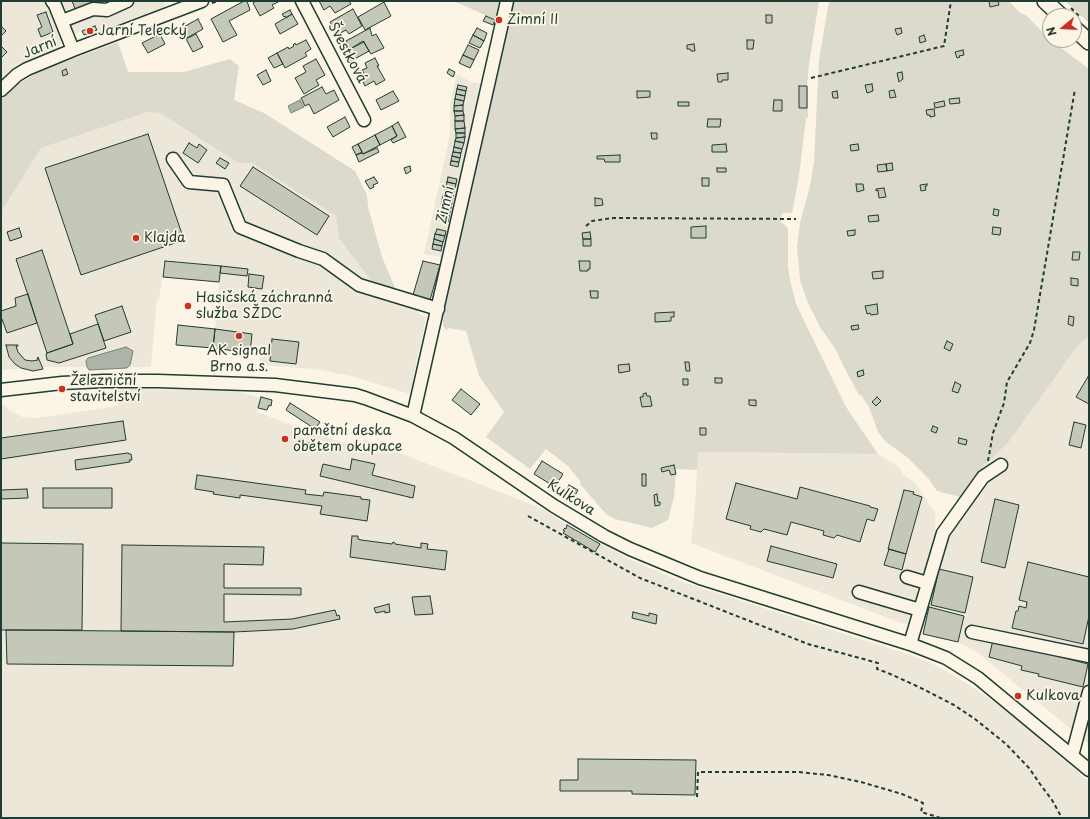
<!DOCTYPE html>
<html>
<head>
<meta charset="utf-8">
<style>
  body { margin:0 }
  #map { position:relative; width:1090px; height:819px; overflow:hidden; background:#fcf5e5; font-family:"Playpen Sans",sans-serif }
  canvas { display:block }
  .frame { position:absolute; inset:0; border:2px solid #1f3d34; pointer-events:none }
  .north { position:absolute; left:1042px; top:8px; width:40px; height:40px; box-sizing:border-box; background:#fcf5e5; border:1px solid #a4ab9e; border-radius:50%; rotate:252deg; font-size:11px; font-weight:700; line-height:16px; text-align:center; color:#1f3d34 }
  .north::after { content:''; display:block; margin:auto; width:14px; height:18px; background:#c8321e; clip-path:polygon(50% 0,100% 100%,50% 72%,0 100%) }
</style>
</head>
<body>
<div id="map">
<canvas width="1090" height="819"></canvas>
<div class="frame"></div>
<div class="north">N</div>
</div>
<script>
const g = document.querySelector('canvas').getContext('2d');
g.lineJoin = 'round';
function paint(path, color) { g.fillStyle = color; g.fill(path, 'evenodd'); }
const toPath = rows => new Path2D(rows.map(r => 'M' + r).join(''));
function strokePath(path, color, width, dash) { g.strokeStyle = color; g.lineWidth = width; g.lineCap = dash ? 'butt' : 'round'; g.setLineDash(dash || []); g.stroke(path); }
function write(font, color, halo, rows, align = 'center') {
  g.font = font + ' "Playpen Sans",sans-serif'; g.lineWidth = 3.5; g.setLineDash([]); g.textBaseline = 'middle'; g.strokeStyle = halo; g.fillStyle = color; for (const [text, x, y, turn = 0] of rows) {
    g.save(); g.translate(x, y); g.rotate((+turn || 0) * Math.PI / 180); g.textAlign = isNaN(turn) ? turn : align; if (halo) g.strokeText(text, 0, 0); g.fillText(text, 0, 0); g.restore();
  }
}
const built = toPath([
  [1,1,43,1,52,14,61,42,59,50,20,66,1,84],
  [61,1,164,1,166,7,99,33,95,26,74,34],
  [457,74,471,82,487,85,447,258,424,254,450,135,450,105],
  [148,112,160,113,238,163,252,163,336,216,339,240,375,286,421,300,418,313,426,318,410,394,351,376,314,369,259,365,260,354,213,348,221,266,164,260,159,300,157,300,151,367,48,367,1,370,1,212,41,148],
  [1089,336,1089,744,978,653,958,642,923,634,924,629,922,628,946,539,981,487,973,481,983,466,1008,443,1076,348],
  [137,389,232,390,261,398,257,412,313,433,348,444,362,445,364,439,543,509,567,525,629,559,680,581,916,657,933,664,968,684,993,701,1025,726,1089,782,1089,818,1,818,1,405,4,404,9,410,22,417,37,418,118,406,117,390],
  [698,452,878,454,899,467,903,474,915,483,935,512,936,544,914,622,904,624,691,543,695,505]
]);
const green = toPath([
  [454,1,506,1,498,21],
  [512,1,819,1,809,64,807,86,808,86,808,118,806,118,799,176,792,213,782,213,781,223,784,224,788,229,788,267,790,280,796,304,846,407,878,454,698,452,697,470,676,469,674,497,668,520,652,528,615,519,606,514,580,484,581,482,568,466,546,449,530,469,486,437,504,412,479,376,466,331,448,328,447,331,443,326,443,322,445,305,479,144],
  [829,1,1009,1,1019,12,1027,16,1048,38,1089,69,1089,336,1076,348,1008,443,983,466,958,505,960,497,937,491,928,478,907,457,886,442,878,432,869,407,861,395,859,395,846,371,836,350,820,327,808,303,800,280,797,247,800,223,810,186,814,162,819,60],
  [1065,1,1089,1,1089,23],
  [118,42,128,72,184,72,230,59,239,66,234,100,264,113,355,171,367,195,368,207,382,257,397,292,375,286,339,239,336,216,252,163,238,163,160,113,148,112,41,148,1,212,1,100,15,86,40,71]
]);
const water = toPath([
  [300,100,304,107,291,113,288,106,300,100],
  [126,347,133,351,130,365,127,368,89,370,87,367,86,361,88,358,126,347]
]);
const building = toPath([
  [72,1,100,1,76,11,72,1],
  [244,1,247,1,250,10,229,21,237,35,223,42,211,19,244,1],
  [256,1,280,1,272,5,274,8,260,16,253,3,256,1],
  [319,1,349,1,351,4,335,13,330,6,324,10,319,1],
  [989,1,998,1,999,5,990,7,989,1],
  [384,2,391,16,365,30,358,17,384,2],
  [353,9,362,26,349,34,346,30,337,35,330,22,353,9],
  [290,10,292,14,286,18,285,16,284,17,282,14,290,10],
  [46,12,53,32,41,37,38,29,42,27,37,15,46,12],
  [292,14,298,24,280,34,275,24,292,14],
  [766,15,772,15,772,23,766,23,766,15],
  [486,16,495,20,493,25,483,21,486,16],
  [198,19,203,29,185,39,180,29,198,19],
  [1,26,6,31,1,36,1,26],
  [95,26,97,30,84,35,82,31,95,26],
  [370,28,372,36,376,34,384,48,371,54,363,41,350,49,346,41,370,28],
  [477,28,487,33,484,41,473,35,477,28],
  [901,28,902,33,897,35,895,29,901,28],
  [160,34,165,44,148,53,142,43,160,34],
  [196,34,203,47,193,52,186,39,196,34],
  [473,35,484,41,480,48,469,43,473,35],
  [924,35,926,41,920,43,919,37,924,35],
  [306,40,311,49,305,53,307,56,285,68,277,53,288,47,289,49,294,46,293,45,295,43,296,45,306,40],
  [747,40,754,40,753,49,747,49,747,40],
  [364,42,369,51,351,61,346,51,364,42],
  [694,44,695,51,691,51,690,49,687,49,687,45,694,44],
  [468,45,479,50,474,60,463,55,468,45],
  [1,46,7,52,1,58,1,46],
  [963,50,964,55,959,56,960,57,957,58,955,52,963,50],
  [277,53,283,64,274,68,268,58,277,53],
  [463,55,474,60,470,68,459,63,463,55],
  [375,58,379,66,377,66,385,80,376,85,374,81,365,86,360,76,364,73,362,70,367,68,365,63,375,58],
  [316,59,325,75,316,80,319,85,304,94,295,78,306,72,303,66,316,59],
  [66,69,68,74,63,76,62,71,66,69],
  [449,69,455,72,453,77,447,73,449,69],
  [266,70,271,81,263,85,257,75,266,70],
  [902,72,903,79,899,82,897,73,902,72],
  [728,73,728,80,722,80,722,82,718,82,717,74,728,73],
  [872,84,873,91,867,93,865,85,872,84],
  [458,85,467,87,466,91,457,89,458,85],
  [799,86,807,86,807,108,799,108,799,86],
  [322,87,326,94,334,90,339,100,314,114,309,104,305,106,301,98,322,87],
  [457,89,466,91,465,96,456,94,457,89],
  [894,90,896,97,890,98,889,91,894,90],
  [393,91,399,101,381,110,376,100,393,91],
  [637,91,650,91,650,97,637,98,637,91],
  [837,91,838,98,833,98,832,92,837,91],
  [456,94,465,96,464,101,455,99,456,94],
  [959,98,960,103,950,104,949,99,959,98],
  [455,99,464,101,463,105,454,106,455,99],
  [774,100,782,100,782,111,773,111,774,100],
  [944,101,945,106,935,108,934,103,944,101],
  [678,102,689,102,689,106,678,106,678,102],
  [463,105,463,111,454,111,454,106,463,105],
  [934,109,935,116,930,117,930,115,927,115,926,110,934,109],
  [454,111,463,111,464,115,455,116,454,111],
  [464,115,464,121,455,121,455,116,464,115],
  [345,117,350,127,333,137,327,127,345,117],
  [708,119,721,119,720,127,707,127,708,119],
  [455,121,464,121,465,128,455,129,455,121],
  [398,122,406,137,393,143,391,140,397,136,392,126,398,122],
  [392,126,397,136,380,145,375,135,392,126],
  [465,128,465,133,456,133,455,129,465,128],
  [456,133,465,133,465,137,456,138,456,133],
  [651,133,657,133,657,139,652,139,651,133],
  [148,134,184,240,81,275,45,168,148,134],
  [375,135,380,145,363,154,358,144,375,135],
  [465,137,464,143,455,141,456,138,465,137],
  [455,141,464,143,462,149,454,147,455,141],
  [189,143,197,148,199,144,207,150,198,163,183,153,189,143],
  [358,144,362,152,356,155,352,147,358,144],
  [726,144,727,152,712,152,712,145,726,144],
  [858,144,859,150,851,151,850,145,858,144],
  [454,147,462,149,461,153,453,152,454,147],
  [377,148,379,152,359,162,356,155,362,153,363,154,377,148],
  [453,152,461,153,460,158,452,156,453,152],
  [620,155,620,162,605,162,604,159,597,159,597,156,620,155],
  [452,156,460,158,459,162,451,161,452,156],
  [220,158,229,163,225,169,216,163,220,158],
  [451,161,459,162,458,167,450,165,451,161],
  [892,163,893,170,887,171,886,164,892,163],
  [886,164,887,171,878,172,877,165,886,164],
  [410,166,411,171,406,174,404,168,410,166],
  [253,167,329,216,317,235,240,186,253,167],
  [717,168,726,168,726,172,717,172,717,168],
  [374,177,378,183,373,185,374,187,370,189,365,181,374,177],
  [448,177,457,179,456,184,447,182,448,177],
  [702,178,709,178,709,186,702,186,702,178],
  [447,182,456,184,455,188,446,186,447,182],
  [856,184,863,184,864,190,857,192,856,184],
  [927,184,927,186,925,186,926,190,921,191,920,185,927,184],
  [446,186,455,188,454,192,445,190,446,186],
  [884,188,886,197,879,198,878,190,876,191,876,189,884,188],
  [445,190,454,192,453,197,444,195,445,190],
  [443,195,453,197,452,202,442,200,443,195],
  [595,198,602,199,603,205,595,206,595,198],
  [442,200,452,202,451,208,441,205,442,200],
  [442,205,451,208,450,212,441,210,442,205],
  [994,209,999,210,998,216,993,215,994,209],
  [441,210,450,212,449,217,440,215,441,210],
  [440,215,449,217,448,222,439,220,440,215],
  [878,215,879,221,869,222,868,216,878,215],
  [706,226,706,238,691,238,691,227,706,226],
  [993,227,1001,228,1000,235,992,234,993,227],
  [19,228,22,237,10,241,7,232,19,228],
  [437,229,446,231,445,236,435,234,437,229],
  [855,230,855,235,848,236,847,231,855,230],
  [590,232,591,239,583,239,582,233,590,232],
  [435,234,445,236,443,242,434,239,435,234],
  [434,239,443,242,442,246,433,244,434,239],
  [583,239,591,239,591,246,583,246,583,239],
  [433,244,442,246,441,251,432,249,433,244],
  [42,250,73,344,47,353,16,259,42,250],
  [1073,252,1080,252,1079,260,1072,260,1073,252],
  [165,261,221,266,219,282,163,277,165,261],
  [423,261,440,265,430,300,413,295,423,261],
  [579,261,590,261,590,269,588,269,588,271,580,271,579,261],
  [221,266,248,269,247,276,220,273,221,266],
  [883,271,883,278,873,279,872,272,883,271],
  [249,274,264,276,262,289,248,287,249,274],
  [1071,278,1078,279,1078,286,1071,285,1071,278],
  [590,291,598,291,598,298,591,298,590,291],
  [28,294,37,323,7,333,2,319,1,319,1,311,16,306,15,298,28,294],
  [877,304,878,314,871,315,870,313,867,314,865,306,877,304],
  [122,306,131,332,104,341,95,315,122,306],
  [674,312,674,317,671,317,671,321,655,322,655,313,674,312],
  [1069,316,1074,317,1073,326,1068,324,1069,316],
  [98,324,106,348,59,363,47,360,46,354,47,353,73,344,70,334,98,324],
  [178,325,215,329,213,348,176,345,178,325],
  [858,325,859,329,852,330,851,326,858,325],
  [215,329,252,334,250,353,213,348,215,329],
  [272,339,299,342,296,364,270,361,272,339],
  [947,341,953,344,950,351,944,348,947,341],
  [6,345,18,345,18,346,16,346,18,352,25,360,32,361,38,360,37,358,38,357,43,369,33,371,21,368,15,364,9,357,6,345],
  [685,362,689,362,690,371,686,371,685,362],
  [629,364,630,371,619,373,618,365,629,364],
  [863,370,864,375,858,377,857,372,863,370],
  [1089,375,1089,404,1076,397,1089,375],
  [715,378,722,378,722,383,715,383,715,378],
  [683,379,688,379,688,385,683,385,683,379],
  [955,382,961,385,958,393,952,391,955,382],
  [461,389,480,404,471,415,452,400,461,389],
  [646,393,647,396,650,396,652,406,642,407,640,397,643,397,643,394,646,393],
  [261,397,272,400,271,406,269,405,267,410,258,408,261,397],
  [877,397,881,401,876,406,872,402,877,397],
  [749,400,756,400,756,406,749,405,749,400],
  [290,403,320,422,315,429,286,410,290,403],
  [123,421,126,440,1,459,1,438,123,421],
  [1074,422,1086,425,1081,448,1069,445,1074,422],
  [933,426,938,428,936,433,931,431,933,426],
  [700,428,706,428,706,435,700,435,700,428],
  [959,438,967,440,966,445,958,443,959,438],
  [299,441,313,444,312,451,297,448,299,441],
  [128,453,129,454,131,454,132,460,129,460,130,462,76,470,75,460,128,453],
  [352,459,375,464,372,475,415,486,413,498,320,476,323,464,350,470,352,459],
  [542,461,563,474,555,487,534,474,542,461],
  [674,465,676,474,671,475,669,470,662,472,661,468,674,465],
  [642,474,646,474,646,486,642,486,642,474],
  [197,475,306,490,305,494,323,496,324,492,361,497,361,499,370,500,367,521,320,514,322,506,240,495,240,498,213,494,214,492,195,489,197,475],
  [736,483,797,499,800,487,870,506,870,507,878,509,874,521,867,519,860,542,837,535,834,538,823,535,824,531,791,522,787,535,764,529,761,532,750,529,751,526,726,519,736,483],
  [569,485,574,488,569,495,565,492,569,485],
  [43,488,112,488,112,508,43,508,43,488],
  [574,488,578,490,574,497,569,495,574,488],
  [27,489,28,498,1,499,1,490,27,489],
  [904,490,914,492,913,494,922,497,906,554,888,549,904,490],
  [657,494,658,502,660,502,660,505,655,506,654,495,657,494],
  [995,499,1019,505,1005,568,981,562,995,499],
  [567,525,600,544,595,552,563,533,565,531,563,530,565,528,566,529,567,525],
  [352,536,358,536,358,539,361,540,392,544,393,542,395,543,395,544,421,548,421,543,428,544,427,549,447,551,445,570,350,557,352,536],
  [1,543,83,544,82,630,1,630,1,543],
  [122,545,264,547,263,565,224,564,224,588,301,588,301,595,224,594,224,622,292,619,335,610,337,616,339,615,340,619,293,629,234,632,121,631,122,545],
  [771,546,837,564,833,578,767,561,771,546],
  [889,549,906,554,902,570,884,565,889,549],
  [1028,562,1089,577,1089,616,1083,644,1012,628,1016,611,1018,611,1019,606,1026,608,1027,602,1019,600,1028,562],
  [939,569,973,577,965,613,931,605,939,569],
  [430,596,433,614,415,615,412,597,430,596],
  [389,604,390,612,385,613,385,611,376,613,374,608,389,604],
  [929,607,964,616,958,642,923,634,929,607],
  [633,612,649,616,649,613,657,615,656,624,632,618,633,612],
  [6,630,234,632,233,666,7,664,6,630],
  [993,640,1088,664,1083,687,1038,676,1039,674,1021,670,1022,666,989,657,993,640],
  [578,759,696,760,695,795,632,794,632,791,560,791,560,780,578,780,578,759]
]);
const path = toPath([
  [212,3,218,1],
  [1071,8,1079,16],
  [811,78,944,46,951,1],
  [586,226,592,221,613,218,796,219],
  [988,461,993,433,1004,403,1007,382,1030,343,1034,330,1075,89],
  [528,516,640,578,808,644,878,663,877,669,888,673,919,687,954,705,975,719,1006,744,1029,768,1040,784,1052,800,1062,818],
  [697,797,698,772,798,772,828,775,861,782,902,794,923,803,921,812,941,818]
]);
const minor = toPath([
  [52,1,55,5,73,50],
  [302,1,364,120],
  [62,21,93,9,107,10,127,1],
  [1,90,17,75,27,69,73,50,202,1],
  [173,159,189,182,223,185,240,227,299,251,323,259,359,285,438,309],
  [1,390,62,383,104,381,158,381,275,385,355,395,365,398,413,416,454,438,554,506,604,536,630,549,700,578,910,644,946,658,978,678,1089,770],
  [413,416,507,1],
  [907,577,927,583],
  [859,592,920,610],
  [972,632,1089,656],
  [910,644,943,533,983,477,1001,465],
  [1072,756,1089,692]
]);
const major = toPath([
  [1045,1,1061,16],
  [1074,28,1089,42]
]);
const markers = [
  [499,20,4,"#c8321e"],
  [90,31,4,"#c8321e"],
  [136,238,4,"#c8321e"],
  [188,306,4,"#c8321e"],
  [239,336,4,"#c8321e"],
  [62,389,4,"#c8321e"],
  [285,439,4,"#c8321e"],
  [1018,696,4,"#c8321e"]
];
const poiNames = [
  ["Zimní II",507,20],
  ["Jarní Telecký",98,31],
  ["Klajda",144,238],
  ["Hasičská záchranná",196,298],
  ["služba SŽDC",196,314],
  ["AK signal",239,351,"center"],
  ["Brno a.s.",239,367,"center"],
  ["Železniční",70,381],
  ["stavitelství",70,397],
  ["pamětní deska",293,431],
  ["obětem okupace",293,447],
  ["Kulkova",1026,696]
];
const streetNames = [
  ["Jarní",40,48,-23],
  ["Švestková",347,53,62],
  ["Zimní",446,205,-77],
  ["Kulkova",571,498,32]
];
paint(built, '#ece7d8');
paint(green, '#dcdacc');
paint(water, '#aeb3a7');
strokePath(water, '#758479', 1);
paint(building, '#c5c7b9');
strokePath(building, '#1f3d34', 1);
strokePath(minor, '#1f3d34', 15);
strokePath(major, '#1f3d34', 18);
strokePath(path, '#1f3d34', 2, [4, 3]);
strokePath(minor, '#fcf5e5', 12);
strokePath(major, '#fcf5e5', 15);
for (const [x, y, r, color] of markers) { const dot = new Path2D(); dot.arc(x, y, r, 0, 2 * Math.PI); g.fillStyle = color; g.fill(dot); strokePath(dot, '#fcf5e5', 1.5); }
write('14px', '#1f3d34', '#fcf5e5', poiNames, 'left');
write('14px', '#1f3d34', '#fcf5e5', streetNames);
</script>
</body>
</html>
